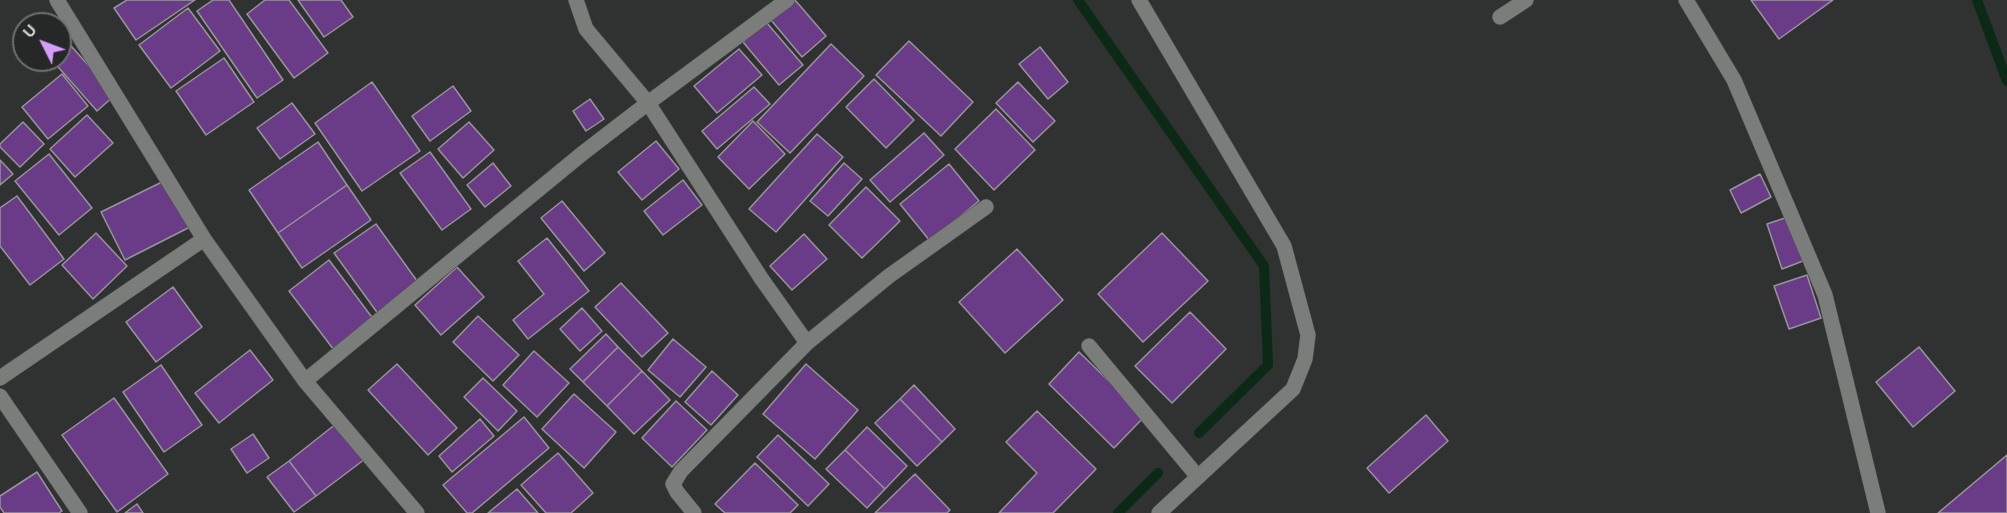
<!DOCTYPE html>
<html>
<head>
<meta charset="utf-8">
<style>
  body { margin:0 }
  #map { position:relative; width:2007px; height:513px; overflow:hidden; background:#2f3230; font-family:Figtree,sans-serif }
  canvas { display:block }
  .north { position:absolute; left:12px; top:12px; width:60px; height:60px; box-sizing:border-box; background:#252826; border:2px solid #6d706e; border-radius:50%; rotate:312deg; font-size:16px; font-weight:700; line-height:24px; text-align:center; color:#d9dbd9 }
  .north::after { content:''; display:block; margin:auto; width:21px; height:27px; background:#d59cfb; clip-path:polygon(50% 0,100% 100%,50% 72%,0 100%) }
</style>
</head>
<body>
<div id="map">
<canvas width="2007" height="513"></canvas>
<div class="north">U</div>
</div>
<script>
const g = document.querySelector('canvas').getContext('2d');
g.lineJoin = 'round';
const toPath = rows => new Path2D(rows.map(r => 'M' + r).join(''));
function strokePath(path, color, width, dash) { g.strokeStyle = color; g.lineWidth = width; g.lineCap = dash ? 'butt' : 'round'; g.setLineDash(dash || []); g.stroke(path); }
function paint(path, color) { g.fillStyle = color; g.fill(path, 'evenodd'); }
const stream = toPath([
  [1078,0,1264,266,1268,365,1199,433],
  [1977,0,2007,81],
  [1118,513,1158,473]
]);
const building = toPath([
  [127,0,195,0,136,40,114,8,127,0],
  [213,0,229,0,283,80,257,98,197,11,213,0],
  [265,0,289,0,328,53,294,78,247,14,265,0],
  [298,0,341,0,353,17,324,37,298,0],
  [795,0,826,36,802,57,771,20,795,0],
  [1751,0,1833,0,1779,39,1751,0],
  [188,8,220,51,171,88,139,45,188,8],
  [766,22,803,65,779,85,743,42,766,22],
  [63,37,115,95,97,111,52,60,60,60,60,40,63,37],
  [909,41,973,102,941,136,876,75,909,41],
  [831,44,864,76,790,153,757,122,831,44],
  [1040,47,1068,82,1048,99,1019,64,1040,47],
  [739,49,762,75,717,113,694,86,739,49],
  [224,58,254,102,206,135,176,91,224,58],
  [62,74,88,106,48,139,22,107,62,74],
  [874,79,914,120,886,148,846,107,874,79],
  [372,82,420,151,362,191,315,123,372,82],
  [1018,82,1055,121,1033,142,996,103,1018,82],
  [453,86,471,111,430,141,412,116,453,86],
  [754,87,770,104,717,149,702,131,754,87],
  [590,99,604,119,586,131,573,111,590,99],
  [292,103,315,134,280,159,257,128,292,103],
  [996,109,1035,150,994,190,955,149,996,109],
  [87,115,113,143,75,177,50,149,87,115],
  [753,121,785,154,749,189,718,157,753,121],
  [23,122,44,144,20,167,0,147,0,144,23,122],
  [469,122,494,150,463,178,438,149,469,122],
  [924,133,944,155,890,202,870,180,924,133],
  [817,134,843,157,776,232,749,209,817,134],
  [656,141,679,169,642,200,618,172,656,141],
  [318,142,347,185,278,233,249,190,318,142],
  [430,152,471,209,442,230,400,173,430,152],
  [49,154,92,208,59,235,15,181,49,154],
  [0,160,13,174,0,185,0,160],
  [493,163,511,186,485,207,467,185,493,163],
  [844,163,862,179,828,216,810,201,844,163],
  [949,164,979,201,930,241,900,204,949,164],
  [1760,174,1771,197,1741,213,1730,190,1760,174],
  [166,180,190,227,125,260,101,212,166,180],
  [683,180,702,205,663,235,644,211,683,180],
  [347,185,371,220,302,268,278,233,347,185],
  [866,187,900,221,862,258,829,225,866,187],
  [17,196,64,259,30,285,0,246,0,208,17,196],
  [562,201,605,253,584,271,541,218,562,201],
  [1788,217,1803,261,1782,269,1767,224,1788,217],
  [376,224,420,285,379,315,334,253,376,224],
  [96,233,127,266,93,299,62,265,96,233],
  [1162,233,1208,281,1143,342,1098,294,1162,233],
  [804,234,827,259,792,290,770,266,804,234],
  [547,238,589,291,528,339,513,320,544,294,518,261,547,238],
  [1017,249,1063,300,1005,353,959,302,1017,249],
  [329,260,374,320,334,350,289,291,329,260],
  [457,267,484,297,441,335,415,305,457,267],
  [1807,275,1821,318,1789,329,1774,286,1807,275],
  [621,283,668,333,642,357,595,307,621,283],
  [173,287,202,327,156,362,126,322,173,287],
  [582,308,602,331,580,351,560,329,582,308],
  [1190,312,1226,349,1172,403,1135,366,1190,312],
  [478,316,519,355,493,381,453,342,478,316],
  [606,334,618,347,583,382,570,369,606,334],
  [673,339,706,367,680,397,648,370,673,339],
  [618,347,642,371,607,406,583,382,618,347],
  [1919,347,1955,391,1913,427,1876,382,1919,347],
  [250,350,273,380,219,423,195,393,250,350],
  [534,351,569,383,537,417,503,385,534,351],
  [1079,352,1145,416,1114,448,1049,384,1079,352],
  [397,364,457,428,428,455,368,390,397,364],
  [806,364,858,410,815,459,763,414,806,364],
  [161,365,202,425,164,452,123,392,161,365],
  [642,371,670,400,634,434,607,406,642,371],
  [712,371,738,395,711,425,685,402,712,371],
  [483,378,517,411,498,431,464,397,483,378],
  [914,385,955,429,942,442,900,399,914,385],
  [574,394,616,432,584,468,542,429,574,394],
  [114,398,168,474,117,512,62,435,114,398],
  [900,399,942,442,917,466,875,423,900,399],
  [676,401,707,430,672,467,642,438,676,401],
  [1037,411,1096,469,1053,513,999,513,1037,473,1006,442,1037,411],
  [1426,415,1448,441,1389,493,1367,468,1426,415],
  [524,417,549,448,472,513,467,513,443,485,524,417],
  [480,419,494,436,452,472,439,456,480,419],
  [337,423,365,459,316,496,289,461,337,423],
  [867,427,907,466,885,489,845,450,867,427],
  [253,434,269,458,247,473,231,449,253,434],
  [778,435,829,484,808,506,757,457,778,435],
  [845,450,885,489,867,508,826,469,845,450],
  [558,453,593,493,571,513,546,513,521,485,558,453],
  [2007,455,2007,513,1938,513,2007,455],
  [289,461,316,496,294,512,267,477,289,461],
  [755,463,798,505,790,513,725,513,715,504,755,463],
  [37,472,62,511,59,513,4,513,0,507,0,496,37,472],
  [915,474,950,510,947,513,875,513,915,474],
  [517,489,538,513,488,513,517,489],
  [137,504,143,513,125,513,137,504]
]);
const lane = toPath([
  [1686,0,1734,80,1825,295,1878,513],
  [1500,17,1526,0],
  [1089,346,1198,477]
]);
const street = toPath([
  [57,0,204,239,305,381,417,513],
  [576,0,586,29,648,103,787,0],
  [1139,0,1284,246,1308,335,1305,359,1293,389,1159,513],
  [0,378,204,239],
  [305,381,583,153,648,103,761,278,807,343],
  [0,396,80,513],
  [694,513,677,492,673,484,681,471,807,343,889,276,986,207]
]);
strokePath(stream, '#0c2916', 10);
paint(building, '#6a3c87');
strokePath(building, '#979599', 1.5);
strokePath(lane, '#4d504e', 16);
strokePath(street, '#4d504e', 16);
strokePath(lane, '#7a7d7a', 15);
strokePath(street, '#7a7d7a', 15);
</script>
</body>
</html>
